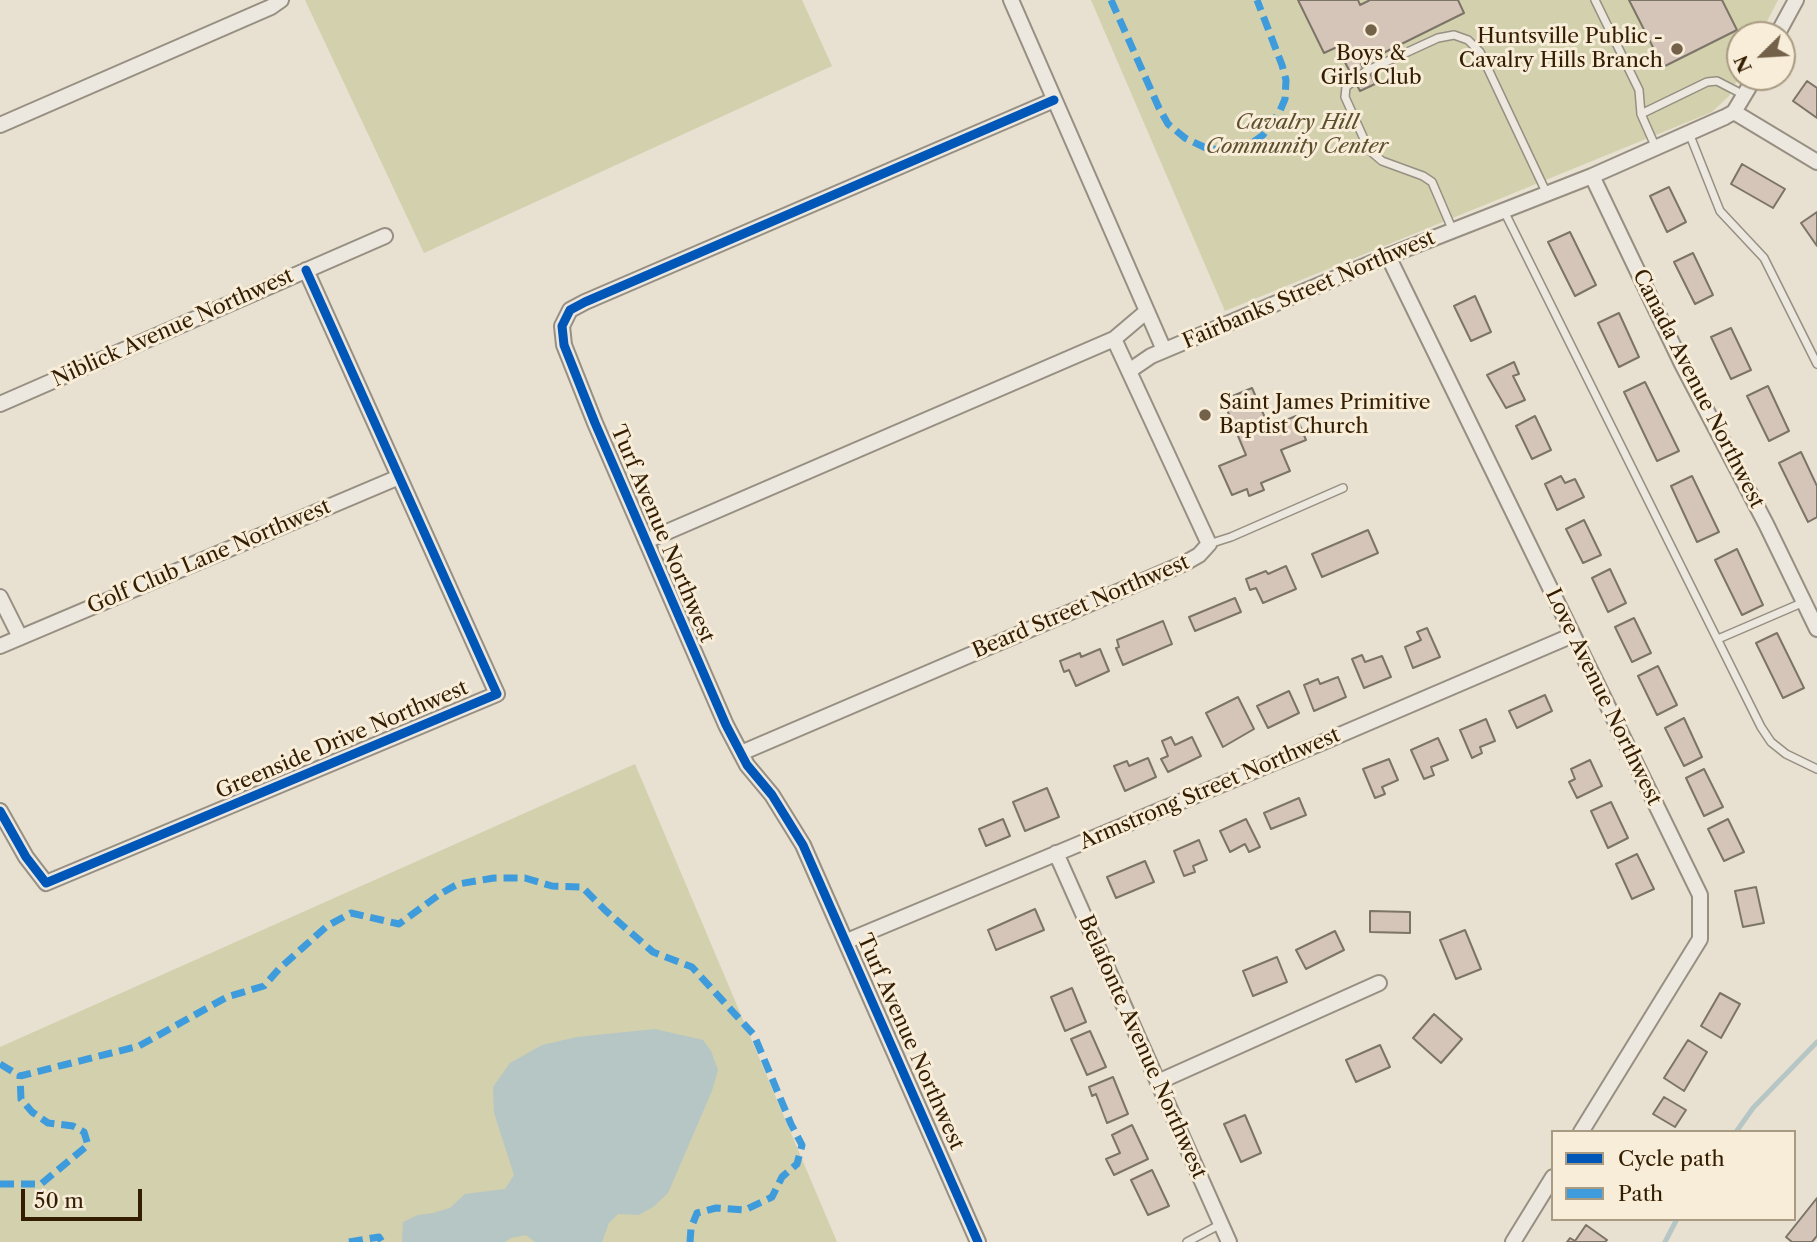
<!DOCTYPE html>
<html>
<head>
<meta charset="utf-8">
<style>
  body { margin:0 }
  #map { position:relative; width:1817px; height:1242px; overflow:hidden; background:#e8e0d0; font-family:"Libre Caslon Text",serif }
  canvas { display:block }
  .legend { position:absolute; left:1551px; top:1130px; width:245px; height:91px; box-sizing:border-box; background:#f7edd9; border:2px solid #a99a82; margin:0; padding:9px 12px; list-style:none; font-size:21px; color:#341d00 }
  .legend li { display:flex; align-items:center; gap:14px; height:35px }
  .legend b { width:35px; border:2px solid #a99a82 }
  .north { position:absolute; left:1726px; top:21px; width:70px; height:70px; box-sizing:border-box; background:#f7edd9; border:2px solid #a99a82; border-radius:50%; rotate:246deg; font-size:19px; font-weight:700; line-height:28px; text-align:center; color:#341d00 }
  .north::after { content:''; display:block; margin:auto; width:24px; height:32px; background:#736149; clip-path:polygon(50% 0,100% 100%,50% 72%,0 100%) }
  .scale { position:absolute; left:21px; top:1189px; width:121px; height:32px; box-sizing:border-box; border:4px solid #341d00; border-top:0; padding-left:9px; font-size:21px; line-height:24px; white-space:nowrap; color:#341d00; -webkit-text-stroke:5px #f7edd9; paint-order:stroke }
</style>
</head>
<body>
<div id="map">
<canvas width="1817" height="1242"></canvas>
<ul class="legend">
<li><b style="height:9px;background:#0057b8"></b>Cycle path</li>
<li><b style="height:9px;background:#3e9bdc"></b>Path</li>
</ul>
<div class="north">N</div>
<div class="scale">50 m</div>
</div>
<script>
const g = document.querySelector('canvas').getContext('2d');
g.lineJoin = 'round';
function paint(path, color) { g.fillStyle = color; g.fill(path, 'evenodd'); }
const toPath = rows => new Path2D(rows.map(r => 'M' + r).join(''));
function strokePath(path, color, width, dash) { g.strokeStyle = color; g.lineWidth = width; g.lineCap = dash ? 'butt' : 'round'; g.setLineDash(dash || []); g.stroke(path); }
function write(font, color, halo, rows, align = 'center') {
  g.font = font + ' "Libre Caslon Text",serif'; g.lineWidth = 6; g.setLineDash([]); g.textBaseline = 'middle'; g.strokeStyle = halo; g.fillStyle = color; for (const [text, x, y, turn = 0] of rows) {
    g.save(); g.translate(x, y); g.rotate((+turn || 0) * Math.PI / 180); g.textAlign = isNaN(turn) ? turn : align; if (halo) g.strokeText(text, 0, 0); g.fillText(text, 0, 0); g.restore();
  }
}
const green = toPath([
  [305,0,802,0,832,66,424,253],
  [1091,0,1778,0,1760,35,1740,35,1740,75,1729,96,1712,112,1225,311],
  [635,764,837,1242,0,1242,0,1047]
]);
const water = toPath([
  [655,1029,703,1040,711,1051,718,1070,712,1091,668,1193,653,1207,639,1215,618,1214,609,1223,602,1242,535,1242,526,1235,511,1238,505,1242,402,1242,403,1222,418,1215,433,1213,450,1208,465,1194,505,1189,514,1175,494,1113,493,1087,510,1063,542,1045,577,1037]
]);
const stream = toPath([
  [1736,1132,1753,1108,1817,1042],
  [1665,1242,1677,1219]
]);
const building = toPath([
  [1298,0,1358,0,1360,5,1370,0,1458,0,1464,13,1361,64,1363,69,1367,67,1375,84,1360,91,1337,47,1324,53,1298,0],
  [1629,0,1722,0,1737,30,1663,67,1629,0],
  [1807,81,1817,88,1817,118,1793,101,1807,81],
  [1742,164,1785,189,1773,208,1731,184,1742,164],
  [1669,187,1686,222,1667,232,1650,196,1669,187],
  [1817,212,1817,246,1801,223,1817,212],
  [1570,232,1596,285,1575,296,1548,242,1570,232],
  [1693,253,1713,295,1695,304,1674,262,1693,253],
  [1475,296,1491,332,1471,341,1454,306,1475,296],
  [1619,313,1639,357,1619,367,1598,323,1619,313],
  [1731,328,1751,370,1731,379,1711,337,1731,328],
  [1514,362,1519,374,1513,376,1525,400,1506,408,1487,375,1514,362],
  [1645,382,1679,451,1657,461,1624,392,1645,382],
  [1768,386,1789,431,1769,441,1747,396,1768,386],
  [1252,388,1269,427,1296,416,1306,440,1281,450,1290,471,1261,483,1264,490,1249,496,1247,489,1232,495,1219,466,1246,455,1223,400,1252,388],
  [1535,416,1551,450,1532,459,1516,426,1535,416],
  [1801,452,1817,486,1817,517,1808,522,1779,463,1801,452],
  [1561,476,1565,483,1575,479,1584,497,1557,510,1545,484,1561,476],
  [1692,476,1719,532,1697,542,1671,486,1692,476],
  [1584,520,1601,555,1583,563,1566,529,1584,520],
  [1368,530,1378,553,1322,577,1312,554,1368,530],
  [1737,549,1763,605,1742,615,1715,560,1737,549],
  [1286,566,1296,589,1263,603,1256,588,1250,590,1246,579,1266,571,1268,574,1286,566],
  [1610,569,1626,603,1608,612,1592,578,1610,569],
  [1235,598,1241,612,1195,631,1189,617,1235,598],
  [1634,618,1651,653,1632,662,1615,627,1634,618],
  [1163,621,1172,644,1123,665,1116,648,1119,647,1117,640,1163,621],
  [1427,628,1440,657,1413,668,1405,647,1421,640,1417,632,1427,628],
  [1777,633,1804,688,1783,698,1756,643,1777,633],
  [1100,649,1109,671,1076,686,1069,670,1064,672,1060,661,1080,653,1081,657,1100,649],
  [1362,655,1365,662,1382,656,1391,677,1364,688,1352,659,1362,655],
  [1658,666,1677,705,1657,715,1638,676,1658,666],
  [1338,677,1346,697,1314,711,1304,685,1318,679,1320,684,1338,677],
  [1289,691,1299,713,1268,728,1257,706,1289,691],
  [1545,695,1552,711,1517,728,1509,711,1545,695],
  [1238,697,1254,729,1223,747,1206,713,1238,697],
  [1684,718,1702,757,1684,766,1665,728,1684,718],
  [1486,719,1495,741,1480,747,1482,753,1472,758,1460,730,1486,719],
  [1171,737,1175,745,1192,737,1201,756,1168,772,1161,759,1168,756,1162,741,1171,737],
  [1438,738,1448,760,1431,767,1434,775,1424,779,1411,750,1438,738],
  [1148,758,1156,777,1125,791,1114,766,1127,761,1129,766,1148,758],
  [1389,759,1398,780,1382,787,1385,794,1375,798,1363,769,1389,759],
  [1590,760,1602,786,1577,798,1569,782,1575,779,1571,769,1590,760],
  [1704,769,1723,807,1704,816,1686,778,1704,769],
  [1047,788,1059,817,1025,831,1013,802,1047,788],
  [1299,798,1306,815,1271,829,1264,813,1299,798],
  [1611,802,1628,838,1608,848,1591,811,1611,802],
  [1003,819,1010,836,986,846,979,829,1003,819],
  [1246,819,1260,847,1249,852,1245,844,1230,852,1220,831,1246,819],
  [1728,819,1744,852,1724,861,1708,829,1728,819],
  [1199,840,1207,860,1193,866,1195,872,1184,876,1174,851,1199,840],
  [1637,854,1654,889,1632,899,1616,864,1637,854],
  [1145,861,1154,882,1116,898,1107,877,1145,861],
  [1756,887,1764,923,1743,927,1735,891,1756,887],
  [1035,909,1044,930,996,950,988,930,1035,909],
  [1370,911,1410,912,1410,933,1370,932,1370,911],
  [1465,930,1481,969,1456,979,1440,940,1465,930],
  [1335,931,1344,950,1306,969,1296,950,1335,931],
  [1277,957,1287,982,1253,996,1243,971,1277,957],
  [1072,988,1086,1022,1065,1031,1051,997,1072,988],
  [1720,993,1740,1004,1721,1038,1701,1026,1720,993],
  [1434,1014,1462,1039,1441,1063,1413,1038,1434,1014],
  [1090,1031,1106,1067,1087,1075,1071,1039,1090,1031],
  [1688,1040,1707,1052,1684,1091,1664,1078,1688,1040],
  [1380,1045,1390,1067,1356,1082,1346,1060,1380,1045],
  [1113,1077,1128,1114,1107,1123,1096,1094,1092,1096,1089,1087,1113,1077],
  [1664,1097,1686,1110,1675,1127,1653,1114,1664,1097],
  [1245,1115,1261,1153,1241,1162,1224,1124,1245,1115],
  [1132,1125,1148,1159,1114,1175,1106,1159,1120,1153,1112,1135,1132,1125],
  [1152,1170,1169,1206,1148,1215,1131,1180,1152,1170],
  [1817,1198,1817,1236,1812,1242,1792,1242,1786,1237,1817,1198],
  [1586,1225,1607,1240,1605,1242,1567,1242,1570,1238,1575,1241,1586,1225]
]);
const service = toPath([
  [1595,0,1639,90,1641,114,1656,148],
  [1641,114,1707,82,1717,81,1744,95],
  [1689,133,1720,211,1764,258,1817,364],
  [1504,211,1761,727,1771,742,1786,754,1817,769],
  [1453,231,1432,182,1423,176,1382,161,1369,150,1345,97,1346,87,1366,71,1438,38,1454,35,1468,40,1480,52,1547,194],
  [1209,544,1231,537,1343,488],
  [1718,639,1804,602],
  [1187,1242,1221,1224]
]);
const minor = toPath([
  [1011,0,1164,350],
  [1777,35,1796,0],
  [1734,112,1817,162],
  [0,125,271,7,281,0],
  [1592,176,1682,364,1766,524,1817,629],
  [1388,256,1700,895,1700,939,1581,1132],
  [1129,371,1151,356,1388,256,1592,176,1725,117,1734,112,1755,77],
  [0,404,385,236],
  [646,541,1114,339,1147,311],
  [0,597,20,637],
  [0,646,399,477],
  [741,753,1185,563,1199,555,1209,544,1114,339],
  [0,811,26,857,46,883,497,694,306,270],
  [1056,853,1229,1242],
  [847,941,1321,743,1573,635],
  [1158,1082,1379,983],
  [978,1242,803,845,772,795,747,765,726,725,595,423,564,345,562,326,570,310,585,302,1054,100],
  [1513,1242,1553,1177]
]);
const quiet = toPath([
  [1111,0,1159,108,1168,124,1185,138,1206,148,1221,150,1252,143,1263,135,1279,113,1285,99,1286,80,1282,65,1257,0],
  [0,1064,20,1076],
  [0,1184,41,1184,88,1145,84,1132,73,1126,48,1123,32,1112,21,1099,20,1076,139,1046,227,997,264,986,279,969,327,926,351,913,399,924,440,894,458,884,494,878,525,878,552,886,582,887,606,911,653,952,692,967,754,1035,791,1124,802,1145,797,1164,782,1177,772,1197,745,1210,716,1208,697,1213,691,1228,690,1242],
  [349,1242,379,1237,382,1242]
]);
const cycleway = toPath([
  [0,811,26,857,46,883,497,694,306,270],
  [978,1242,803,845,772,795,747,765,726,725,595,423,564,345,562,326,570,310,585,302,1054,100]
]);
const markers = [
  [1371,30,7,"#736149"],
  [1677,49,7,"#736149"],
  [1205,415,7,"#736149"]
];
const poiNames = [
  ["Huntsville Public -",1663,37],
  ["Cavalry Hills Branch",1663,61],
  ["Boys &",1371,54,"center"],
  ["Girls Club",1371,78,"center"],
  ["Saint James Primitive",1219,403,"left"],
  ["Baptist Church",1219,427,"left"]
];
const parkNames = [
  ["Cavalry Hill",1297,123],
  ["Community Center",1297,147]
];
const streetNames = [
  ["Fairbanks Street Northwest",1309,290,-23],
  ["Niblick Avenue Northwest",173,328,-24],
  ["Canada Avenue Northwest",1698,389,63],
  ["Turf Avenue Northwest",662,534,67],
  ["Golf Club Lane Northwest",209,557,-23],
  ["Beard Street Northwest",1081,607,-23],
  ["Love Avenue Northwest",1603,697,64],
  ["Greenside Drive Northwest",342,740,-23],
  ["Armstrong Street Northwest",1210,789,-23],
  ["Turf Avenue Northwest",910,1042,66],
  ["Belafonte Avenue Northwest",1142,1047,66]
];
paint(green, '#d2d0ad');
paint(water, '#b6c6c5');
strokePath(stream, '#b6c6c5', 5);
paint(building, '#d5c5b9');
strokePath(building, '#7c7467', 2);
strokePath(service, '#968f82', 10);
strokePath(minor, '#968f82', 18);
strokePath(service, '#ece8e0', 7);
strokePath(minor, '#ece8e0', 14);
strokePath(quiet, '#3e9bdc', 7, [14, 7]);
strokePath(cycleway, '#0057b8', 9);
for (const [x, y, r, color] of markers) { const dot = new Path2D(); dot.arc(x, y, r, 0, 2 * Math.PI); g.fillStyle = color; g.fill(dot); strokePath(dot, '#f7edd9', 2.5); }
write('21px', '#341d00', '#f7edd9', poiNames, 'right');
write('italic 21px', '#5e4f2c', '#f7edd9', parkNames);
write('21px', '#341d00', '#f7edd9', streetNames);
</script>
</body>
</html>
